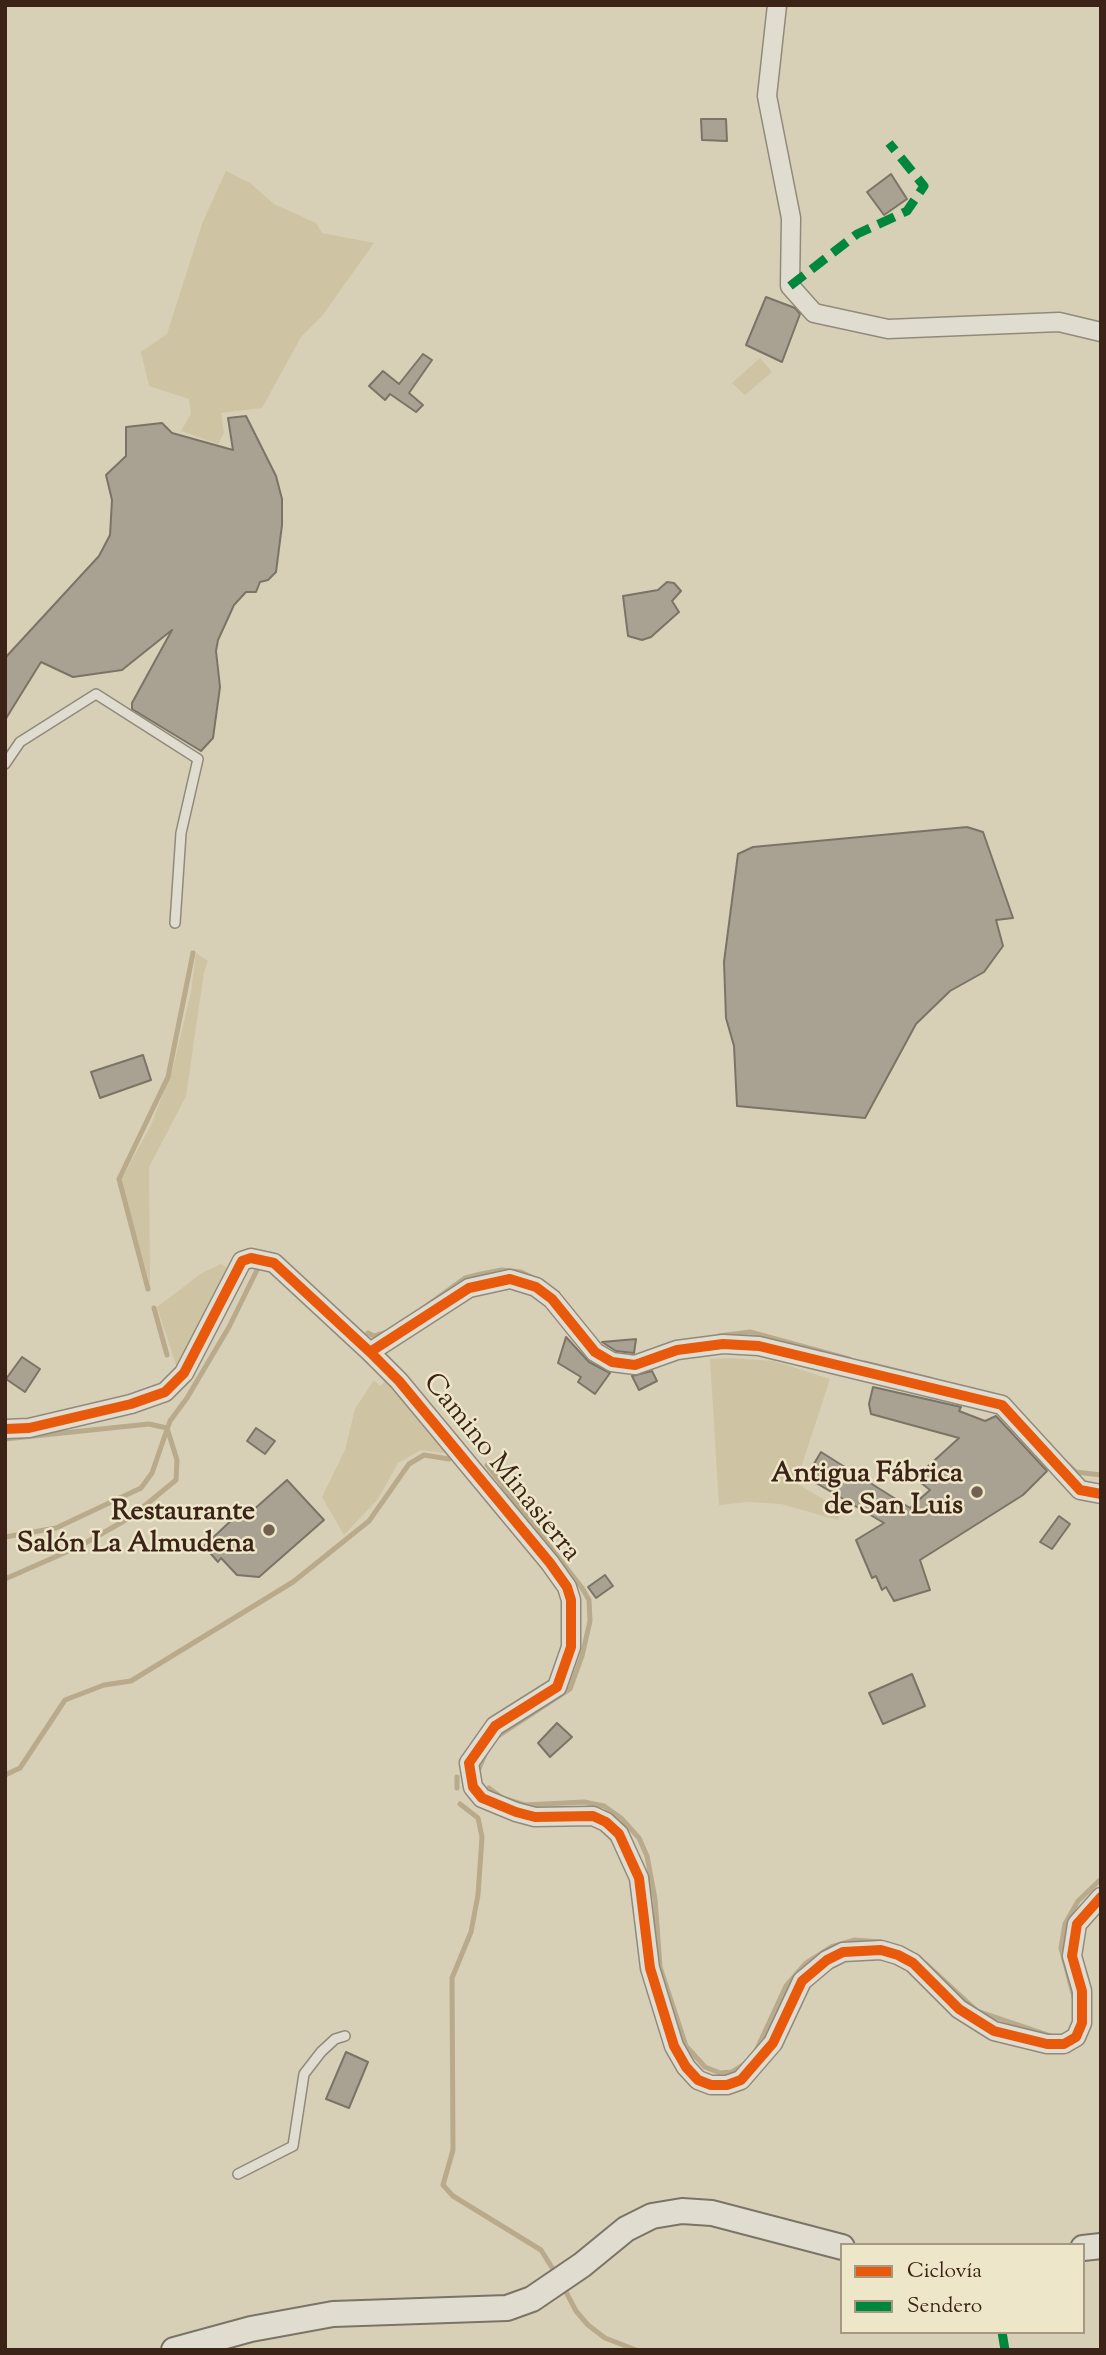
<!DOCTYPE html>
<html>
<head>
<meta charset="utf-8">
<style>
  body { margin:0 }
  #map { position:relative; width:1106px; height:2355px; overflow:hidden; background:#d7d0b7; font-family:"Sorts Mill Goudy",serif }
  canvas { display:block }
  .frame { position:absolute; inset:0; border:7px solid #3c2318; pointer-events:none }
  .legend { position:absolute; left:840px; top:2243px; width:245px; height:91px; box-sizing:border-box; background:#ede6c8; border:2px solid #a69882; margin:0; padding:9px 12px; list-style:none; font-size:21px; color:#3c2318 }
  .legend li { display:flex; align-items:center; gap:14px; height:35px }
  .legend b { width:35px; border:2px solid #a69882 }
</style>
</head>
<body>
<div id="map">
<canvas width="1106" height="2355"></canvas>
<div class="frame"></div>
<ul class="legend">
<li><b style="height:9px;background:#e8590c"></b>Ciclovía</li>
<li><b style="height:9px;background:#00873e"></b>Sendero</li>
</ul>
</div>
<script>
const g = document.querySelector('canvas').getContext('2d');
g.lineJoin = 'round';
function paint(path, color) { g.fillStyle = color; g.fill(path, 'evenodd'); }
const toPath = rows => new Path2D(rows.map(r => 'M' + r).join(''));
function strokePath(path, color, width, dash) { g.strokeStyle = color; g.lineWidth = width; g.lineCap = dash ? 'butt' : 'round'; g.setLineDash(dash || []); g.stroke(path); }
function write(font, color, halo, rows, align = 'center') {
  g.font = font + ' "Sorts Mill Goudy",serif'; g.lineWidth = 5; g.setLineDash([]); g.textBaseline = 'middle'; g.strokeStyle = halo; g.fillStyle = color; for (const [text, x, y, turn = 0] of rows) {
    g.save(); g.translate(x, y); g.rotate((+turn || 0) * Math.PI / 180); g.textAlign = isNaN(turn) ? turn : align; if (halo) g.strokeText(text, 0, 0); g.fillText(text, 0, 0); g.restore();
  }
}
const green = toPath([
  [226,171,250,183,274,204,316,223,322,233,374,243,322,316,301,337,262,408,221,413,224,433,218,444,181,431,191,414,189,399,149,386,141,352,167,334,203,221],
  [760,358,772,372,745,395,732,383],
  [196,953,208,961,204,972,186,1096,149,1167,150,1285,121,1180,151,1125,173,1068,191,992],
  [221,1264,227,1268,225,1280,177,1368,157,1307,202,1273],
  [728,1358,774,1361,830,1379,796,1483,842,1510,838,1520,781,1504,747,1502,719,1505,710,1359],
  [374,1380,380,1386,387,1380,451,1454,421,1450,398,1463,378,1499,344,1535,322,1497,345,1450,355,1409]
]);
const stream = toPath([
  [148,1289,119,1179,168,1077,193,953],
  [425,1307,465,1278,481,1274,502,1270,521,1272,533,1278],
  [154,1308,167,1355],
  [368,1333,374,1336,388,1332],
  [719,1336,750,1332,849,1359],
  [865,1363,930,1379],
  [5,1439,149,1424,167,1428,177,1460,176,1480,131,1517,80,1546,5,1579],
  [1064,1461,1076,1472,1101,1475],
  [487,1465,582,1588,589,1600,590,1621,582,1656,570,1689,495,1738],
  [5,1537,56,1528,141,1488,152,1473,170,1421,187,1398,229,1327,257,1270],
  [478,1771,486,1752],
  [5,1775,20,1768,65,1700,104,1685,131,1681,293,1582,369,1521,409,1464,424,1455,449,1459],
  [457,1777,457,1788],
  [489,1788,502,1798,525,1805,584,1802,604,1806,621,1818,639,1838,647,1856,655,1899,660,1967,686,2046,705,2067,720,2073,732,2072,745,2064],
  [460,1804,478,1818,482,1837,478,1895,471,1932,452,1978,453,2150,443,2185,453,2196,541,2250,556,2274],
  [926,1964,977,2011,1051,2036],
  [1075,2001,1061,1948,1065,1924,1078,1901,1101,1879],
  [756,2051,786,1986,806,1963,831,1947,855,1940,880,1942],
  [563,2286,576,2311,588,2325,605,2338,636,2350]
]);
const building = toPath([
  [701,119,726,119,727,141,702,140,701,119],
  [891,174,907,199,884,215,867,192,891,174],
  [766,297,795,308,800,314,782,362,746,345,766,297],
  [423,354,432,360,409,393,423,405,416,412,390,394,385,400,369,386,383,371,399,384,423,354],
  [246,416,276,476,282,499,282,525,276,572,268,580,260,582,256,592,246,592,234,605,218,640,216,651,220,687,213,738,201,751,132,709,132,703,172,630,122,670,73,677,41,662,5,720,5,658,99,556,110,535,112,500,106,475,126,456,126,427,162,423,172,433,233,450,228,418,246,416],
  [667,582,674,583,681,591,672,601,679,612,651,637,642,640,628,636,623,596,658,590,667,582],
  [967,827,983,832,1013,918,996,920,1003,946,984,972,950,991,916,1024,865,1118,737,1106,734,1046,726,1018,724,962,738,854,753,847,967,827],
  [143,1055,151,1080,100,1098,91,1072,143,1055],
  [566,1337,589,1362,610,1373,595,1394,578,1382,581,1377,558,1363,566,1337],
  [636,1339,634,1353,616,1351,602,1342,636,1339],
  [22,1357,40,1369,25,1392,6,1379,22,1357],
  [652,1371,657,1381,639,1390,632,1376,652,1371],
  [873,1387,961,1407,959,1411,985,1421,996,1416,1047,1471,1023,1495,920,1560,930,1590,894,1601,886,1587,882,1590,876,1576,872,1578,856,1540,884,1523,806,1477,821,1452,910,1508,930,1490,915,1478,959,1438,871,1414,869,1404,873,1387],
  [256,1428,275,1441,265,1454,247,1441,256,1428],
  [287,1480,324,1520,259,1577,237,1575,221,1558,218,1562,204,1546,236,1516,242,1520,287,1480],
  [1059,1516,1070,1524,1052,1549,1040,1542,1059,1516],
  [605,1575,613,1586,596,1598,588,1587,605,1575],
  [912,1674,925,1706,883,1724,869,1693,912,1674],
  [557,1723,572,1737,550,1757,538,1743,557,1723],
  [346,2052,368,2062,349,2108,326,2099,346,2052]
]);
const service = toPath([
  [5,764,20,742,96,694,198,759,181,833,175,923],
  [238,2174,293,2146,304,2074,321,2052,335,2039,345,2036]
]);
const minor = toPath([
  [777,5,767,96,791,218,790,286,814,313,888,329,1059,322,1101,332],
  [370,1352,469,1288,510,1279,536,1287,552,1299,595,1352,612,1362,635,1365,677,1350,723,1344,759,1346,1002,1405,1080,1490,1101,1494],
  [5,1429,29,1428,131,1404,165,1392,184,1373,242,1261,251,1258,274,1263,370,1352,399,1381,550,1563,567,1587,571,1600,571,1647,557,1687,495,1726,469,1763,473,1787,482,1798,516,1812,535,1817,593,1816,606,1822,619,1834,639,1878,650,1968,674,2046,686,2067,698,2080,711,2085,727,2085,741,2080,773,2043,802,1981,827,1960,843,1952,881,1950,898,1955,913,1963,959,2009,994,2031,1047,2044,1064,2044,1076,2037,1082,2023,1082,1991,1072,1956,1077,1924,1101,1897]
]);
const secondary = toPath([
  [1083,2248,1101,2246],
  [174,2350,251,2329,333,2314,507,2308,532,2299,582,2265,626,2229,652,2216,682,2211,712,2213,842,2247]
]);
const quiet = toPath([
  [790,286,857,234,907,211,924,186,889,143],
  [1002,2332,1005,2350]
]);
const cycleway = toPath([
  [370,1352,469,1288,510,1279,536,1287,552,1299,595,1352,612,1362,635,1365,677,1350,723,1344,759,1346,1002,1405,1080,1490,1101,1494],
  [5,1429,29,1428,131,1404,165,1392,184,1373,242,1261,251,1258,274,1263,370,1352,399,1381,550,1563,567,1587,571,1600,571,1647,557,1687,495,1726,469,1763,473,1787,482,1798,516,1812,535,1817,593,1816,606,1822,619,1834,639,1878,650,1968,674,2046,686,2067,698,2080,711,2085,727,2085,741,2080,773,2043,802,1981,827,1960,843,1952,881,1950,898,1955,913,1963,959,2009,994,2031,1047,2044,1064,2044,1076,2037,1082,2023,1082,1991,1072,1956,1077,1924,1101,1897]
]);
const markers = [
  [977,1492,7,"#726050"],
  [269,1530,7,"#726050"]
];
const streetNames = [
  ["Camino Minasierra",500,1469,51]
];
const poiNames = [
  ["Antigua Fábrica",963,1476],
  ["de San Luis",963,1508],
  ["Restaurante",255,1514],
  ["Salón La Almudena",255,1546]
];
paint(green, '#cec3a2');
strokePath(stream, '#b8aa8b', 5);
paint(building, '#a9a292');
strokePath(building, '#7b7466', 2);
strokePath(service, '#918a7b', 12);
strokePath(minor, '#918a7b', 21);
strokePath(secondary, '#7b7466', 28);
strokePath(service, '#e0ddd0', 9);
strokePath(minor, '#e0ddd0', 18);
strokePath(secondary, '#e0ddd0', 24);
strokePath(quiet, '#00873e', 9, [18, 9]);
strokePath(cycleway, '#e8590c', 10);
for (const [x, y, r, color] of markers) { const dot = new Path2D(); dot.arc(x, y, r, 0, 2 * Math.PI); g.fillStyle = color; g.fill(dot); strokePath(dot, '#ede6c8', 2.5); }
write('28px', '#3c2318', '#ede6c8', streetNames);
write('bold 28px', '#3c2318', '#ede6c8', poiNames, 'right');
</script>
</body>
</html>
